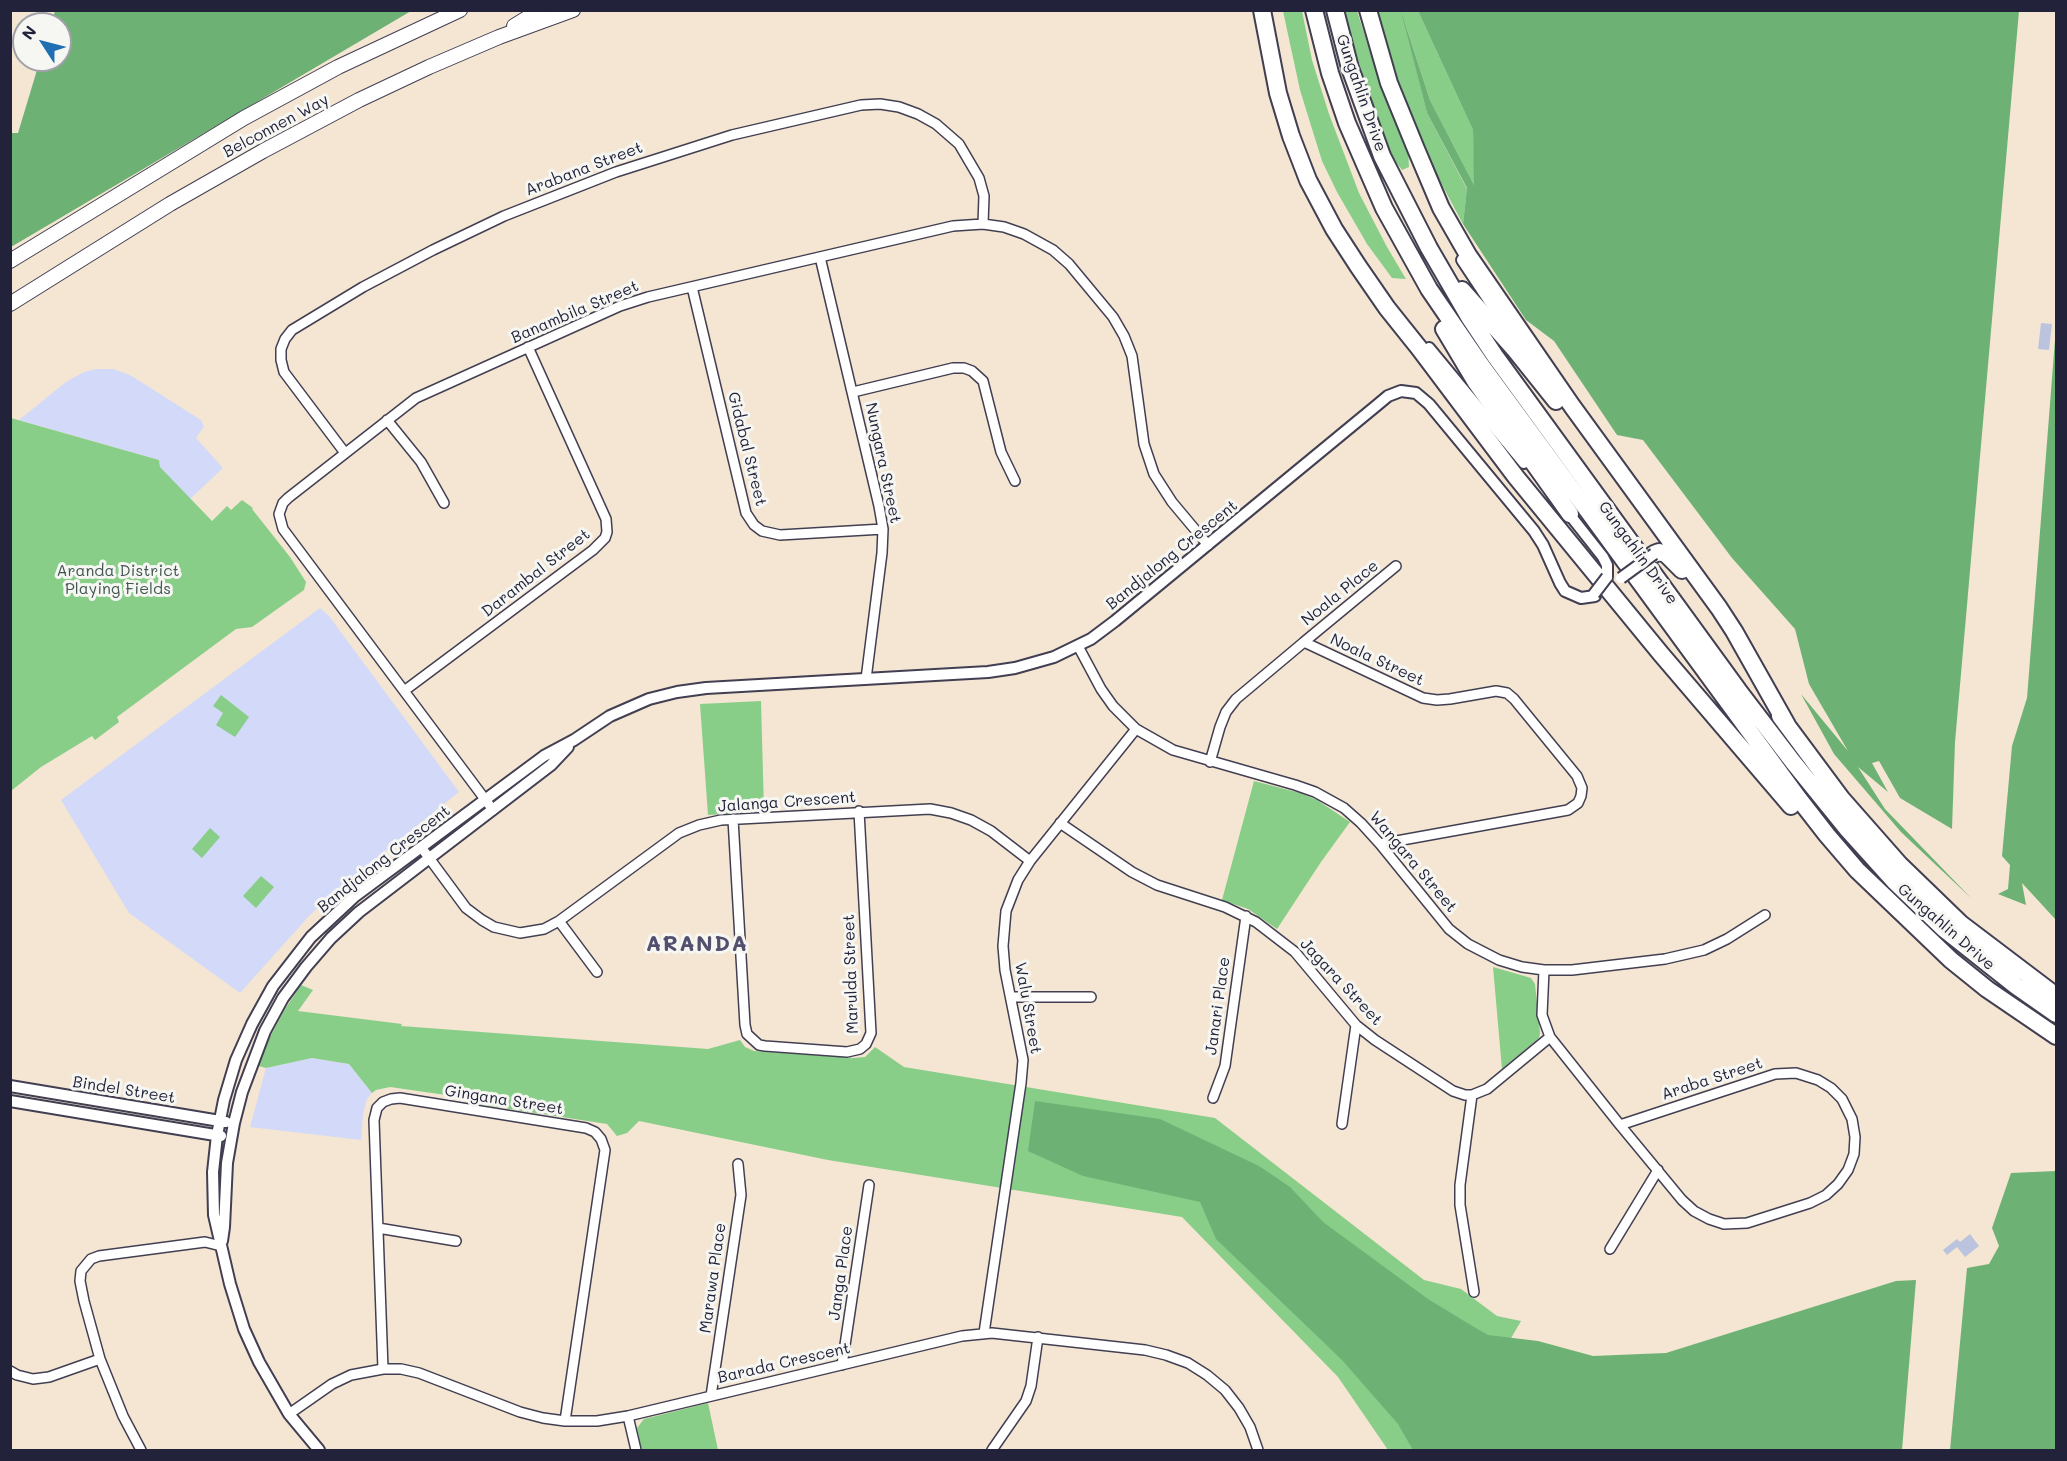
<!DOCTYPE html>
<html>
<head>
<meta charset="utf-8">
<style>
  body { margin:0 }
  #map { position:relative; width:2067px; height:1461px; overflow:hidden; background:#f4e6d2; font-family:Mali,sans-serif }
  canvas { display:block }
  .frame { position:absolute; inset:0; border:12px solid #22223b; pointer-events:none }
  .north { position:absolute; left:12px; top:12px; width:60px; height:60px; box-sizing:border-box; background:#f6f6f2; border:2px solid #a1a1a9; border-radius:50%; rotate:306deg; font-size:16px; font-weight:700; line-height:24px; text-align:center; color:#22223b }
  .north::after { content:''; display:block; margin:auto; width:21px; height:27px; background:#1f6fb2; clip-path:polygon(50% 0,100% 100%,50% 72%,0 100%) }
</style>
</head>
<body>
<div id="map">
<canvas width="2067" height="1461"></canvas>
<div class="frame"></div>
<div class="north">N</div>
</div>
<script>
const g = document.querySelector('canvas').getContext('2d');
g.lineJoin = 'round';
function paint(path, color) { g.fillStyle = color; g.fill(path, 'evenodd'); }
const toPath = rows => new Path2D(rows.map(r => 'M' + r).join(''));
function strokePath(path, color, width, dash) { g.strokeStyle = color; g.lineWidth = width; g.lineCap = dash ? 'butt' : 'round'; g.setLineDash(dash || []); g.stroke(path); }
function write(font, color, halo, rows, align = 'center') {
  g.font = font + ' Mali,sans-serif'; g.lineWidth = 6; g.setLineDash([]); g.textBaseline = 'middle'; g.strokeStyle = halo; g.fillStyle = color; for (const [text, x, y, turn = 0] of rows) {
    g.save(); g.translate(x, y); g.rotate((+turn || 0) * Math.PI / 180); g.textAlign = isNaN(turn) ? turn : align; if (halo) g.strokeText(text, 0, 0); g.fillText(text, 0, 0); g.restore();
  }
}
const built = toPath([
  [96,369,113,369,130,375,201,420,204,427,196,438,223,468,190,499,160,467,159,460,19,420,66,382,84,372],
  [320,608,329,616,459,792,345,883,309,916,240,993,129,913,61,800],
  [312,1058,349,1064,372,1093,367,1099,363,1114,361,1140,250,1127,266,1068]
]);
const industrial = toPath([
  [2041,323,2052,324,2049,350,2038,349],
  [1970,1234,1979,1246,1965,1257,1957,1247,1947,1255,1943,1250,1957,1239,1960,1242]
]);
const green = toPath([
  [1283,11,1302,11,1312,60,1329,114,1359,193,1387,247,1406,279,1392,278,1367,244,1337,192,1322,161,1300,90],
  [1343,11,1357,11,1380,83,1408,148,1409,167,1402,170,1389,153,1377,121],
  [1377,11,1418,11,1473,130,1475,187,1430,100,1404,20,1427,113,1467,189,1463,224,1433,168,1408,109,1388,52],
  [11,418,159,460,160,467,212,521,227,506,231,510,242,500,253,508,252,509,290,557,306,582,304,590,252,627,236,629,117,717,119,722,95,740,92,736,41,767,11,791],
  [221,695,249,717,235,737,216,725,223,713,213,706],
  [761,701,764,811,708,815,700,704],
  [1254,781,1300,793,1317,800,1350,822,1321,862,1277,929,1248,909,1222,900],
  [210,828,220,837,202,858,192,849],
  [261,876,274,887,256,908,243,896],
  [1493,967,1531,978,1535,984,1540,1033,1539,1038,1531,1045,1502,1069],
  [301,985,313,990,298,1011,402,1024,401,1026,708,1049,740,1040,745,1047,754,1051,853,1058,865,1057,875,1047,904,1067,1215,1118,1424,1280,1461,1289,1497,1316,1521,1321,1446,1450,1388,1450,1338,1377,1182,1217,828,1160,639,1121,627,1133,617,1136,607,1124,471,1103,467,1098,390,1087,376,1090,372,1093,349,1064,312,1058,266,1068,255,1065,285,1009],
  [708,1403,718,1450,641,1450,637,1428,644,1419]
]);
const forest = toPath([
  [55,11,55,10,411,11,11,247,11,133,18,133,40,60,60,60,60,24,51,24],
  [1401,11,1430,100,1474,185,1473,130,1418,11,2019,11,1955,742,1952,829,1900,798,1879,761,1872,763,1888,792,1858,767,1885,809,1971,898,1901,832,1834,754,1801,694,1848,751,1809,684,1795,629,1732,558,1643,440,1617,435,1554,341,1526,320,1463,224,1467,188,1427,113],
  [2056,327,2056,920,2022,883,2026,905,1998,894,2008,889,2010,865,2002,856,2012,746,2027,698],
  [1035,1101,1160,1119,1259,1166,1290,1187,1323,1222,1428,1299,1474,1327,1488,1335,1538,1341,1593,1356,1666,1353,1896,1281,1916,1280,1902,1450,1413,1450,1398,1424,1342,1360,1216,1239,1200,1202,1083,1176,1028,1151],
  [2056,1171,2056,1450,1950,1450,1967,1268,1989,1264,1999,1246,1992,1228,2011,1173]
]);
const minor = toPath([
  [820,257,879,506,883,529,882,553,866,679],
  [692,287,746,513,754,525,762,531,780,535,883,529],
  [853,392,953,368,964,368,972,371,983,381,1001,452,1015,481],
  [387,420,421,462,444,503],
  [345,453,284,372,281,360,281,349,285,339,292,330,363,287,433,250,504,216,616,172,732,135,861,105,880,104,899,107,918,114,936,124,959,144,979,178,984,196,983,224],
  [1304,642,1396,566],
  [1078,646,1101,689,1113,706,1136,729,1173,750,1295,785,1315,792,1344,808,1361,823,1380,844,1449,929,1468,944,1499,960,1522,967,1544,970,1572,970,1665,959,1704,950,1727,939,1765,915],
  [404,691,593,550,605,538,607,532,606,519,528,347],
  [1210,762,1220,727,1226,712,1236,699,1304,642,1423,698,1437,700,1450,699,1496,691,1507,693,1514,699,1577,776,1582,788,1581,796,1578,803,1568,810,1380,844],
  [493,810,283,529,279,514,283,503,288,498,416,398,620,306,648,297,953,226,983,224,1004,227,1024,234,1053,250,1069,264,1113,317,1124,336,1132,356,1144,444,1154,474,1172,502,1208,545],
  [733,819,745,1025,747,1034,759,1045,765,1046,847,1052,860,1049,866,1044,871,1033,859,811],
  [1060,823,1132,872,1157,885,1225,907,1256,922,1295,952,1356,1025,1375,1040,1453,1091,1465,1095,1472,1095],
  [421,847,466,908,482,920,494,927,520,933,544,929,559,921,679,833,699,825,721,820,930,809,951,813,971,820,991,831,1030,861],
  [559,921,597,972],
  [1544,970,1542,1015,1550,1037,1620,1125,1775,1074,1796,1073,1818,1080,1831,1088,1842,1099,1852,1119,1855,1137,1854,1154,1848,1170,1838,1184,1826,1195,1810,1203,1747,1223,1724,1224,1709,1219,1694,1211,1682,1200,1620,1125],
  [1011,997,1091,997],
  [1213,1098,1225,1066,1246,916],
  [1342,1124,1356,1025],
  [378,1228,456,1241],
  [1610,1249,1658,1170],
  [1474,1292,1460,1205,1460,1185,1472,1095,1487,1089,1550,1037],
  [984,1333,1021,1083,1023,1060,1005,970,1003,946,1006,911,1018,880,1030,861,1136,729],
  [842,1365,869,1185],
  [383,1369,374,1120,377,1108,383,1102,391,1099,400,1098,586,1128,595,1132,601,1139,605,1150,565,1421],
  [10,1371,17,1375,33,1379,49,1377,100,1359],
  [711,1396,741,1195,738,1164],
  [289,1414,332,1384,351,1375,383,1369,401,1369,419,1373,520,1412,543,1418,565,1421,597,1421,628,1416,962,1336,992,1333,1145,1350,1166,1355,1188,1363,1207,1375,1225,1390,1239,1408,1250,1427,1258,1450],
  [628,1416,636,1450],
  [141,1450,123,1416,100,1359,84,1301,80,1281,81,1271,91,1259,99,1256,205,1242,221,1246],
  [992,1450,1026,1401,1031,1386,1038,1337]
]);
const tertiary = toPath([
  [1462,260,1515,340],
  [1429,348,1524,463],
  [1566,510,1603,557,1607,565,1607,577],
  [10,1086,226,1122],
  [10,1101,221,1136],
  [222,1241,224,1227,227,1163,234,1123,242,1092,265,1031,283,998,306,967,331,938,359,912,551,765,568,747],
  [319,1450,289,1414,259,1362,244,1329,230,1284,214,1215,213,1172,217,1135,224,1100,236,1060,252,1024,273,986,311,937,354,897,544,756,574,740,610,716,649,699,677,692,706,688,988,672,1015,668,1054,657,1091,639,1115,621,1376,406,1388,396,1401,391,1416,393,1429,404,1534,531,1543,545,1560,583,1565,591,1581,598,1595,596]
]);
const primary = toPath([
  [514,26,540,10],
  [10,261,244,118,338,67,460,10],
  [10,304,170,204,263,151,359,100,429,67,499,37,573,10]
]);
const motorway = toPath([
  [1262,10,1278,93,1291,136,1308,180,1334,229,1358,266,1387,308,1419,348,1516,477,1661,654,1791,806],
  [1314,10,1330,73,1347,123,1384,208,1429,289,1481,365,1799,799,1827,835,1857,870,1951,960,1987,989,2056,1036],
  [1335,10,1350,68,1382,156,1429,248,1469,317,1495,356,1738,690,1793,762,1848,830,1894,881,1944,929,2016,986,2056,1014],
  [1368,10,1389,83,1416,149,1441,208,1468,255,1572,406,1719,608,1734,631,1787,725],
  [1462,290,1516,351,1556,401],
  [1444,329,1475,381,1570,514],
  [1654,554,1659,552,1666,554,1682,570],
  [1780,716,1841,798,1900,865,1961,924,2056,996]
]);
const tertiaryBridge = toPath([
  [1621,578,1654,554],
  [1594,594,1607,577]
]);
const streetNames = [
  ["Gungahlin Drive",1361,93,71],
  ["Belconnen Way",276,126,-28],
  ["Arabana Street",584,169,-21],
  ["Banambila Street",575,312,-23],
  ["Gidabal Street",747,449,76],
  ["Nungara Street",883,463,78],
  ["Gungahlin Drive",1638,553,54],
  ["Bandjalong Crescent",1172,555,-39],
  ["Darambal Street",536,573,-38],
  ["Noala Place",1340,593,-39],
  ["Noala Street",1377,660,25],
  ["Jalanga Crescent",787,802,-4],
  ["Bandjalong Crescent",384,859,-38],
  ["Wangara Street",1413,862,50],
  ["Gungahlin Drive",1946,927,41],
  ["Marulda Street",851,974,-92],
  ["Jagara Street",1341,982,47],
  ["Janari Place",1218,1006,-82],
  ["Walu Street",1028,1008,80],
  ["Araba Street",1712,1079,-18],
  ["Bindel Street",124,1090,9],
  ["Gingana Street",504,1100,9],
  ["Janga Place",841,1273,-82],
  ["Marawa Place",713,1278,-82],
  ["Barada Crescent",784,1363,-13]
];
const parkNames = [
  ["Aranda District",118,571],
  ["Playing Fields",118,589]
];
const districtNames = [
  ["ARANDA",697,944]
];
paint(built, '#d3d9f9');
paint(industrial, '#bcc3de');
paint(green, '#88ce89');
paint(forest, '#6eb175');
strokePath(minor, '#423f52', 12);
strokePath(tertiary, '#423f52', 14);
strokePath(primary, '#423f52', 16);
strokePath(motorway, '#423f52', 20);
strokePath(minor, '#fff', 9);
strokePath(tertiary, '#fff', 10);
strokePath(primary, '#fff', 14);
strokePath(motorway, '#fff', 16);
strokePath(tertiaryBridge, '#423f52', 14, []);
strokePath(tertiaryBridge, '#fff', 10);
write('16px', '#22223b', '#f6f6f2', streetNames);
write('16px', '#415652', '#f6f6f2', parkNames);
g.letterSpacing = '1.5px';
write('bold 22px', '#52506e', '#f6f6f2', districtNames);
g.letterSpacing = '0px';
</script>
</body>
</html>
